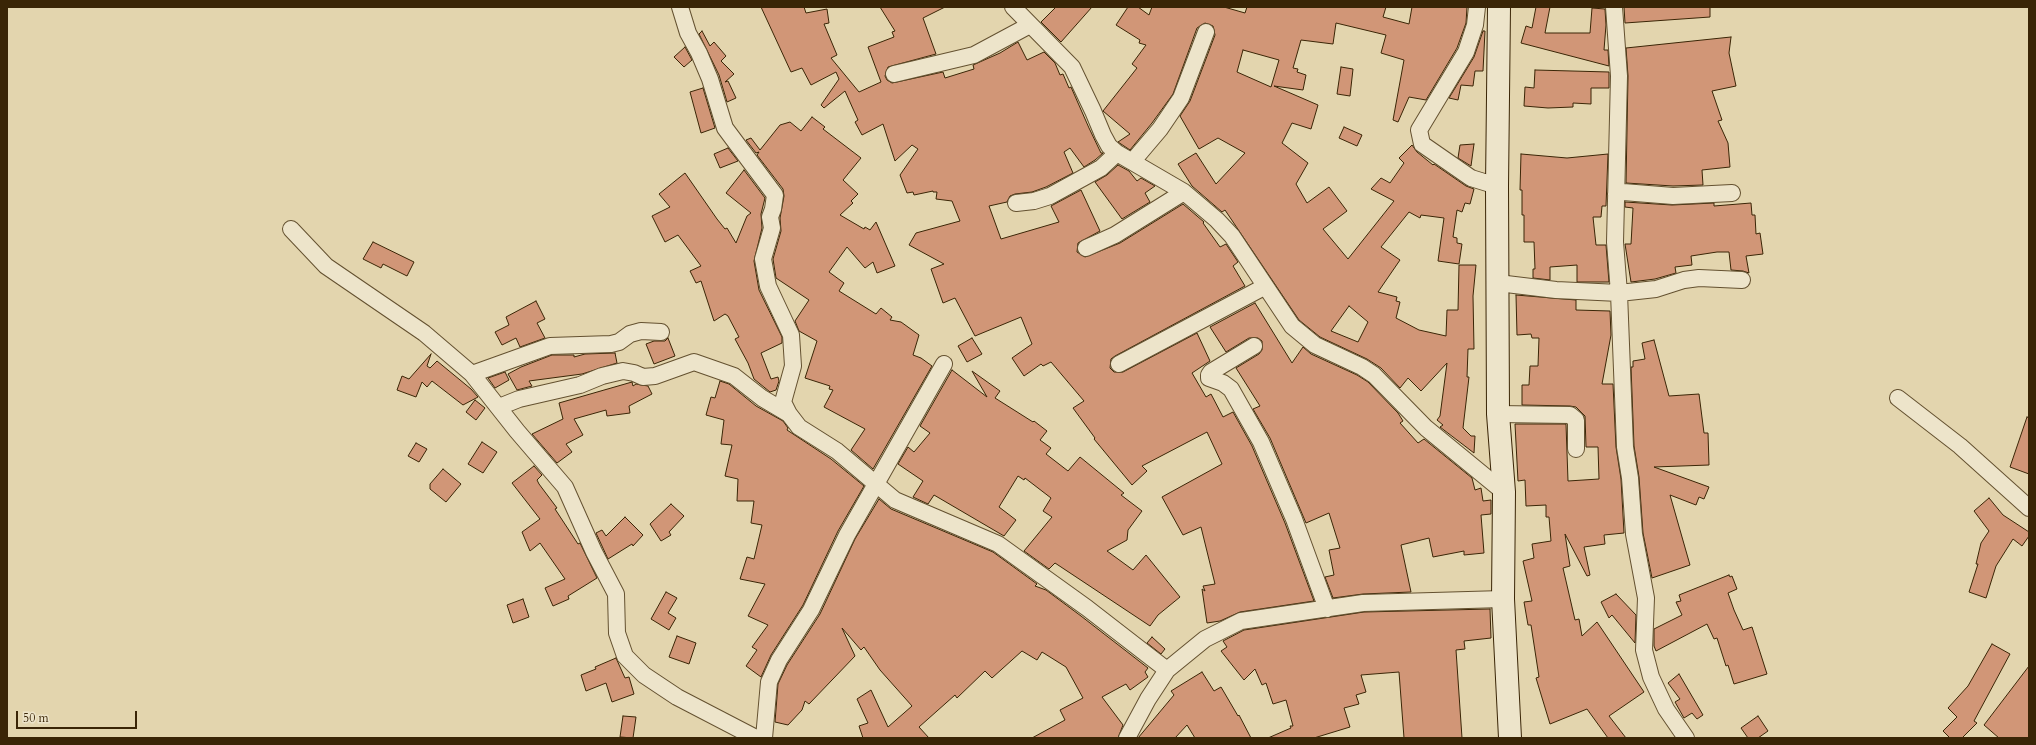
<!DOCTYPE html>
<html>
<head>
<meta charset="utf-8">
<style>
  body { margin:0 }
  #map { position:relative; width:2036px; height:745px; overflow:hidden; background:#e3d5ae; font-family:Cardo,serif }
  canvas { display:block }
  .frame { position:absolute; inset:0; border:8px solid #3a2506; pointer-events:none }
  .scale { position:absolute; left:16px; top:711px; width:121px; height:18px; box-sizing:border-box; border:2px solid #3a2506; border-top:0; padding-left:5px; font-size:12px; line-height:14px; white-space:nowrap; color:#3a2506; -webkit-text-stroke:3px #ede4ca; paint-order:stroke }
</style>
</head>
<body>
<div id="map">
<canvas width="2036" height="745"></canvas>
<div class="frame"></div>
<div class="scale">50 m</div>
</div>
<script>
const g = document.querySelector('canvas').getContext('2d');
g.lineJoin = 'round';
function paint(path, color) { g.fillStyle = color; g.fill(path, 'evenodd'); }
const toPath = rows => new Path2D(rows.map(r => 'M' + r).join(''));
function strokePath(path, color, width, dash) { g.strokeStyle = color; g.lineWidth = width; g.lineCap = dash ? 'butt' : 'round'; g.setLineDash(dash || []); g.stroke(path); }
const building = toPath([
  [761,7,804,7,806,13,827,9,829,23,824,24,837,55,831,58,859,92,881,82,868,47,894,37,892,32,895,31,880,7,945,7,923,18,936,54,888,67,885,76,887,80,892,83,943,72,945,78,974,69,973,65,1000,53,1018,42,1027,60,1044,52,1055,63,1060,75,1063,74,1069,88,1071,87,1089,128,1101,153,1103,153,1095,160,1084,167,1070,148,1064,152,1073,173,1046,187,1032,192,1015,194,1010,196,1007,202,989,206,1001,239,1059,222,1051,206,1081,190,1100,231,1078,243,1077,252,1085,257,1120,243,1183,204,1204,222,1203,223,1220,247,1226,244,1238,262,1233,266,1245,286,1115,356,1111,359,1110,368,1114,372,1123,372,1197,333,1210,361,1192,373,1206,397,1211,394,1223,417,1233,412,1252,446,1285,523,1314,601,1240,612,1220,621,1207,623,1202,589,1205,591,1203,586,1215,584,1201,527,1183,535,1162,497,1222,464,1207,432,1142,466,1147,471,1132,485,1094,439,1095,438,1073,408,1084,401,1051,362,1043,366,1041,364,1024,376,1012,358,1032,344,1021,317,975,336,955,298,943,303,931,269,944,264,909,245,916,233,960,221,952,201,936,199,937,192,933,192,933,191,914,195,913,192,907,193,900,175,918,149,912,145,895,161,883,124,862,135,855,122,858,120,845,91,824,108,821,105,839,79,836,72,811,85,802,68,791,72,761,7],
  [1056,7,1092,7,1061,42,1041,22,1056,7],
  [1128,7,1138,7,1149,15,1152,7,1224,7,1245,13,1247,7,1386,7,1383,17,1409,24,1412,7,1467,7,1466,23,1457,48,1426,100,1409,97,1398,122,1393,120,1404,60,1381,53,1386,35,1336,23,1333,44,1301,40,1293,68,1298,69,1297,72,1306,75,1303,90,1274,86,1318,105,1311,129,1292,123,1282,143,1308,163,1296,184,1307,203,1329,187,1347,211,1323,229,1348,259,1394,201,1371,189,1381,178,1390,183,1404,163,1399,158,1412,145,1417,152,1433,165,1434,164,1466,186,1474,189,1470,204,1465,203,1462,212,1457,210,1453,237,1457,238,1457,243,1462,244,1459,264,1438,261,1444,218,1421,215,1420,218,1409,212,1381,247,1400,260,1378,292,1397,297,1396,301,1400,302,1396,318,1419,330,1446,336,1447,310,1458,310,1459,265,1476,265,1473,296,1474,349,1468,349,1467,377,1469,377,1463,428,1471,436,1475,436,1474,453,1440,427,1443,425,1437,420,1440,416,1447,363,1421,391,1408,378,1400,388,1381,368,1367,359,1320,337,1299,320,1225,210,1222,212,1192,186,1178,164,1196,153,1216,184,1245,153,1218,138,1199,149,1180,116,1190,101,1215,35,1213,26,1205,23,1197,28,1173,94,1152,123,1130,150,1118,142,1130,134,1103,111,1137,68,1132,64,1146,45,1139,43,1140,40,1116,25,1128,7],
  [1243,50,1279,60,1271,87,1237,72,1243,50],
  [1349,306,1368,322,1358,342,1331,331,1349,306],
  [1536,7,1550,7,1545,33,1590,33,1592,8,1605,9,1606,25,1604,50,1608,50,1609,66,1521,43,1526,26,1532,28,1536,7],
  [1624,7,1710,7,1710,17,1625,23,1624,7],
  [702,31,710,46,714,42,726,56,721,61,734,74,725,82,728,81,736,98,727,102,719,75,699,34,702,31],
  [1483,31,1485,31,1483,71,1475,71,1473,86,1461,85,1458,100,1449,98,1474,57,1483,31],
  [1731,37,1729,53,1736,86,1712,91,1722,120,1718,121,1728,143,1730,167,1702,170,1703,185,1673,186,1626,183,1628,76,1626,48,1731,37],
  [685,47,692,60,684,67,674,57,685,47],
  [1341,67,1353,69,1350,96,1337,94,1341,67],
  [1535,70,1609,72,1609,88,1591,88,1591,104,1573,103,1573,107,1548,108,1524,106,1525,87,1534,88,1535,70],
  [703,88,715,128,701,133,690,92,703,88],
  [812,117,825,127,823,129,861,158,843,180,858,194,851,201,853,203,840,215,864,229,865,227,870,230,876,222,895,266,877,273,873,262,865,268,847,247,829,272,844,283,839,291,876,314,881,308,892,317,890,320,901,322,919,335,913,355,921,358,932,366,873,469,851,450,865,429,824,407,833,390,829,389,830,386,805,378,817,341,799,331,795,321,809,300,776,278,773,259,781,231,780,218,784,196,783,189,757,155,759,152,756,153,746,140,751,138,760,150,780,125,790,122,801,131,812,117],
  [1344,127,1362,135,1357,146,1339,138,1344,127],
  [1474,144,1471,166,1458,158,1460,145,1474,144],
  [728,148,738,161,720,168,714,154,728,148],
  [1521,154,1567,158,1608,154,1606,206,1602,206,1601,217,1593,217,1596,245,1606,245,1609,282,1577,282,1577,265,1550,267,1550,280,1533,278,1533,269,1535,269,1534,242,1524,242,1524,215,1522,215,1522,190,1520,190,1521,154],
  [1118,165,1129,171,1137,181,1141,178,1155,186,1145,193,1150,202,1122,219,1095,182,1107,175,1118,165],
  [744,170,765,198,761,214,762,228,754,261,759,290,782,337,782,343,761,353,771,379,778,377,779,381,776,390,770,392,754,379,748,363,735,339,739,337,728,316,725,314,714,321,701,281,696,283,690,271,701,266,678,235,665,242,652,216,670,207,659,194,685,173,717,219,725,229,727,228,736,243,747,216,751,213,726,193,744,170],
  [1625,202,1672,205,1714,203,1714,206,1751,203,1752,215,1755,215,1756,234,1760,233,1763,254,1746,256,1749,273,1743,271,1731,270,1729,252,1717,252,1691,256,1692,265,1675,267,1676,273,1655,279,1631,282,1625,244,1631,244,1633,208,1625,207,1625,202],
  [373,242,414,262,407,276,383,264,381,268,363,259,373,242],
  [1516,295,1576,300,1576,310,1610,311,1611,335,1602,384,1613,384,1616,447,1621,479,1624,533,1604,535,1605,544,1584,547,1590,575,1587,576,1565,534,1570,566,1563,568,1575,620,1579,619,1582,636,1597,622,1644,692,1609,716,1626,738,1608,738,1587,709,1550,724,1536,678,1539,677,1531,625,1528,625,1524,602,1532,601,1523,561,1534,558,1532,544,1551,541,1549,517,1546,517,1546,505,1526,506,1525,480,1518,481,1515,424,1566,424,1568,481,1599,479,1598,447,1586,447,1585,416,1576,407,1570,406,1522,405,1522,385,1529,385,1530,366,1538,366,1539,338,1532,338,1531,334,1517,335,1516,295],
  [536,301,545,319,537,323,545,338,520,347,516,338,502,345,495,332,509,325,506,317,536,301],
  [1255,303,1292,363,1303,347,1311,354,1357,375,1368,382,1398,413,1403,421,1400,423,1418,443,1424,439,1472,478,1475,490,1481,488,1483,501,1491,500,1491,514,1481,515,1484,553,1464,555,1464,551,1433,557,1429,538,1401,545,1411,592,1363,594,1333,598,1325,577,1334,575,1329,550,1340,548,1329,513,1306,523,1270,438,1253,409,1260,406,1236,368,1259,354,1262,350,1262,341,1258,338,1249,338,1226,352,1210,327,1255,303],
  [668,338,675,356,654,364,646,344,654,341,665,341,668,338],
  [972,338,982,354,967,362,958,346,972,338],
  [1654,340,1669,396,1699,394,1704,433,1708,433,1709,465,1654,467,1709,487,1704,499,1699,497,1696,505,1670,495,1690,565,1652,578,1643,533,1639,477,1634,446,1631,367,1633,367,1633,361,1645,359,1642,343,1654,340],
  [615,353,617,363,582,374,529,381,532,386,517,390,508,374,521,367,552,355,574,355,574,357,585,354,615,353],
  [431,354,427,366,430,368,437,361,471,389,478,397,463,405,432,381,427,387,422,382,416,397,397,390,402,376,409,379,431,354],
  [952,370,987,397,972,371,1000,391,995,398,1033,422,1034,421,1047,431,1040,440,1051,448,1046,454,1068,471,1080,457,1124,493,1121,495,1142,511,1128,530,1127,540,1107,551,1133,570,1146,555,1180,597,1158,615,1150,626,1055,563,1049,569,1024,551,1052,517,1043,511,1051,498,1025,478,1024,480,1018,476,999,507,1016,520,1004,536,934,495,928,504,913,497,923,481,898,464,908,447,914,452,930,433,920,426,952,370],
  [505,372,509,380,495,388,488,378,505,372],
  [720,381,729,384,756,406,783,421,788,428,787,430,831,459,864,486,838,531,803,605,771,655,761,677,746,666,757,650,752,647,768,625,748,616,765,584,740,579,747,557,754,559,762,525,751,523,754,501,737,501,738,479,725,476,732,445,721,444,724,420,706,415,711,397,715,398,720,381],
  [632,382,633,386,636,384,648,386,652,394,629,406,630,413,607,416,606,410,574,419,583,435,566,444,572,452,557,463,532,434,563,419,559,403,632,382],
  [475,400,485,408,476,420,466,412,475,400],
  [2027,417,2029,418,2029,474,2010,467,2027,417],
  [482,442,497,452,483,473,468,464,482,442],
  [416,443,427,449,419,462,408,456,416,443],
  [534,466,542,475,537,480,539,484,557,508,555,509,578,544,580,543,597,578,568,596,569,599,553,606,545,588,565,579,540,543,530,551,522,532,540,519,512,483,534,466],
  [443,469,461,484,446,502,430,489,430,484,443,469],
  [1989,498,2003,515,2029,532,2029,536,2022,546,2013,539,1996,566,1986,598,1969,592,1978,564,1976,564,1981,543,1989,531,1974,511,1989,498],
  [879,499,891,509,993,552,1037,584,1035,586,1046,590,1081,616,1148,668,1145,672,1148,677,1130,690,1126,684,1102,697,1123,725,1118,738,1032,738,1065,720,1060,710,1083,698,1066,667,1042,652,1037,660,1022,651,992,678,985,671,957,698,955,695,919,727,929,738,863,738,859,726,868,723,857,699,871,690,888,727,912,706,880,670,864,647,861,650,842,628,855,656,809,704,805,701,802,710,788,725,775,722,778,684,787,665,820,614,855,539,879,499],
  [671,504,684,516,669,532,671,535,661,541,650,524,671,504],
  [625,517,643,535,633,546,632,544,608,559,596,533,602,530,606,536,625,517],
  [1729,575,1730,577,1732,576,1737,589,1728,593,1734,610,1743,630,1752,627,1767,674,1734,684,1728,665,1726,666,1717,638,1714,639,1707,624,1656,651,1654,646,1654,629,1682,615,1676,602,1681,601,1679,595,1729,575],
  [666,592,677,598,668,613,676,618,669,630,651,619,666,592],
  [1616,594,1636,615,1635,643,1612,615,1609,618,1601,602,1616,594],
  [523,599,529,617,513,623,507,605,523,599],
  [1490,609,1491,638,1464,641,1465,649,1456,650,1462,738,1404,738,1399,672,1361,675,1366,692,1356,695,1359,704,1344,708,1350,727,1314,738,1268,738,1291,728,1290,726,1293,726,1286,700,1273,704,1266,683,1262,685,1255,669,1244,680,1221,651,1227,647,1223,641,1244,630,1364,612,1490,609],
  [677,636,696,643,689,664,669,657,677,636],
  [1152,637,1165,649,1161,654,1147,643,1152,637],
  [1992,644,2010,654,1974,721,1977,723,1962,738,1950,738,1943,731,1957,717,1948,708,1968,686,1992,644],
  [616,658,625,678,629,677,634,694,612,702,606,683,586,691,581,675,596,669,595,667,616,658],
  [2029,666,2029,738,1999,738,1984,725,2029,666],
  [1202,672,1214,691,1221,687,1238,716,1239,715,1251,738,1195,738,1187,725,1175,738,1138,738,1174,695,1171,691,1202,672],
  [1679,674,1703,715,1697,719,1692,713,1684,718,1675,702,1680,699,1668,683,1679,674],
  [623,716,636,717,633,738,620,737,623,716],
  [1758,716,1768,731,1758,738,1748,738,1741,728,1758,716]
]);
const street = toPath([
  [680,7,688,33,699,53,710,79,725,128,775,195,773,209,770,217,772,228,763,259,768,286,791,335,793,366,783,402,789,414,799,427,837,451,895,500,998,544,1087,608,1167,670],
  [1013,7,1072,67,1093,111,1103,135,1109,146,1117,153,1184,192,1217,220,1232,236,1292,326,1315,345,1362,367,1374,375,1426,428,1504,492],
  [1477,7,1475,25,1466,52,1419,130,1422,144,1471,178,1497,186],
  [1614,7,1619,76,1615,242,1619,293,1625,447,1630,478,1634,534,1646,598,1644,650,1651,677,1666,709,1686,738],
  [894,74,974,55,1030,25],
  [1132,162,1160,129,1181,98,1206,32],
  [1616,194,1623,192,1673,196,1732,193],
  [1016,203,1034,201,1050,196,1101,168,1117,153],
  [291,229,326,266,424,333,472,374,517,431,565,487,594,552,616,594,617,633,625,656,644,675,677,697,756,738],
  [1086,248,1115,235,1184,192],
  [1498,283,1556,290,1619,293,1656,289,1684,280,1699,278,1742,280],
  [1254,346,1211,372,1209,375,1209,378,1223,383,1231,389,1261,442,1294,519,1327,609],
  [1119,364,1264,287],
  [472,374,550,346,611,344,619,342,630,334,641,331,661,332],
  [1898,398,1960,446,2029,508],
  [499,407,519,399,580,385,602,376,623,371,634,373,643,377,655,376,694,362,734,376,762,398,789,414],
  [1498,414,1570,415,1576,420,1576,449],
  [764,738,769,682,779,660,811,610,847,535,944,364],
  [1127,738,1148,699,1167,670,1205,639,1241,621,1363,603,1503,599]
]);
const secondary = toPath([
  [1499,7,1497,186,1498,414,1504,492,1503,599,1510,738]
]);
paint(building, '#d19677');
strokePath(building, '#3a2506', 1);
strokePath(street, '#645130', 18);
strokePath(secondary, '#3a2506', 24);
strokePath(street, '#ede4ca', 16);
strokePath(secondary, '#ede4ca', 22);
</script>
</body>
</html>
